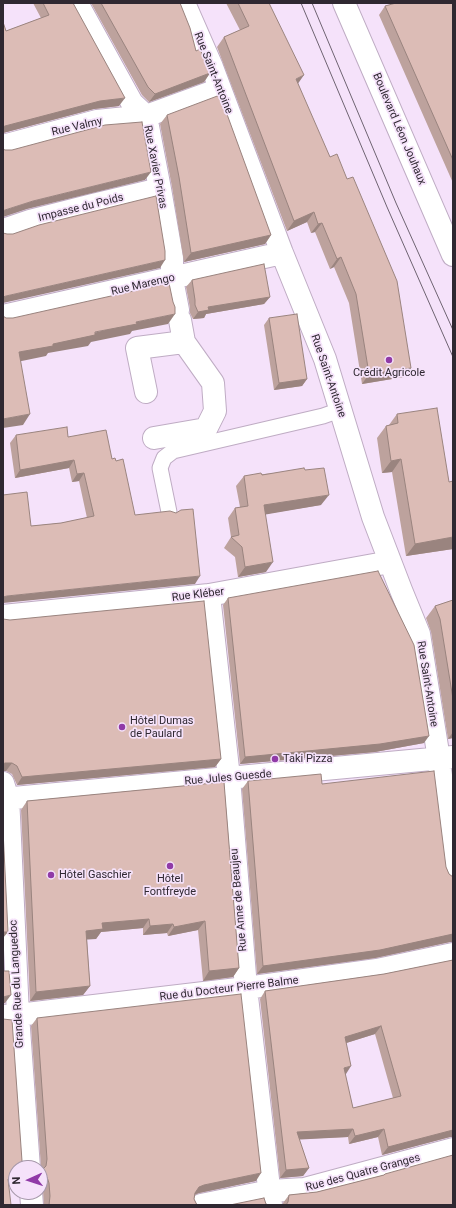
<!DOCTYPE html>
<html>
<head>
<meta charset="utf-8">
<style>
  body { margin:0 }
  #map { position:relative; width:456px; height:1208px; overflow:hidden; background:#f5e2fa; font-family:Roboto,sans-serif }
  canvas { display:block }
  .frame { position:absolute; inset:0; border:4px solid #2f2831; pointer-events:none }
  .north { position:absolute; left:8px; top:1160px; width:40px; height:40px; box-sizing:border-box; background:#f5e2fa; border:1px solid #a698aa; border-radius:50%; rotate:267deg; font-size:11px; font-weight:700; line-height:16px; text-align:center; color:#2f2831 }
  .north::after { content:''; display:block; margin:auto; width:14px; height:18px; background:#903aa7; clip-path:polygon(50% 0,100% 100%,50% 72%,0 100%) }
</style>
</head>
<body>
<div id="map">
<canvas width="456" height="1208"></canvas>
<div class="frame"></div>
<div class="north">N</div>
</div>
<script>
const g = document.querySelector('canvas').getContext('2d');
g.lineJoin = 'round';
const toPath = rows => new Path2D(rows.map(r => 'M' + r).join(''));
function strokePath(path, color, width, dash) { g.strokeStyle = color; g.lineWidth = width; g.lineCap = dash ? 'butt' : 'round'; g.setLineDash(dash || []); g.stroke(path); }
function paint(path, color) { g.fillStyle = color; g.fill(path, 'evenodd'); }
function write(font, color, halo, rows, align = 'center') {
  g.font = font + ' Roboto,sans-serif'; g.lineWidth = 3.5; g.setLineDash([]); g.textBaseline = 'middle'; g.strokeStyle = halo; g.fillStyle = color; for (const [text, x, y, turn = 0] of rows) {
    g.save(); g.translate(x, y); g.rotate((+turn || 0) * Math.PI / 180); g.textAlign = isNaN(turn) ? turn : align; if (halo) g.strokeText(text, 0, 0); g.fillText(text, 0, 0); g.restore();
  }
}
const service = toPath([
  [169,512,160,468,164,458,173,451,323,416,340,410]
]);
const minor = toPath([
  [77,3,132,103,146,116,160,189,172,258,172,279,178,310],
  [184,3,212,67,282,253,325,359,373,517,401,590,419,634,439,759,453,874],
  [3,146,97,121,146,116,220,89],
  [3,230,30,221,93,205,160,189],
  [3,316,282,253],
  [146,392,137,348,184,342],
  [154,438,206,429,215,411,213,383,184,342,180,320],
  [209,595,229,778,246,988,271,1205],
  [3,616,209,595,390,562],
  [3,783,8,799,9,817,18,1015,29,1168],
  [3,799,453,757],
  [3,1016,18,1015,246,988,377,970,453,954],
  [31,1192,32,1205],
  [201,1205,270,1191,304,1189,453,1149]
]);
const secondary = toPath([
  [344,3,453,255]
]);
const tram = toPath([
  [301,3,387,207,453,357],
  [312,3,396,203,453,330]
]);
const wall = toPath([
  [33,3,73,3,119,106,94,109,3,133,3,22,6,31,41,18],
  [91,3,180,3,196,51,210,73,204,82,149,102,142,95],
  [226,3,269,3,298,84,411,368,404,377,362,384,349,303,334,267,330,269,315,232,311,233,307,222,287,231,217,47,224,37,240,30],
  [453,3,453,183,379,15,385,6],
  [167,115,271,235,265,244,184,262,172,187,160,124],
  [192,280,270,297,264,304,206,314,204,318,193,319,190,313,190,308,186,287],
  [269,318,307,379,302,386,274,390,264,325],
  [397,414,453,549,406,556,392,472,382,473,377,438,386,426,389,425],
  [16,435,68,437,116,461,135,515,195,584,31,526,61,523,87,518,79,481,72,482,69,468,15,478,10,443],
  [305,470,321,505,265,514,266,572,238,577,235,557,224,548,231,537,228,518,235,508,240,507,236,486,244,476],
  [228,598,424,743,375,752,240,764,223,605],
  [453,600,453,738,448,739,431,632,426,618,435,606],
  [3,619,221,759,215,767,17,785,12,774,6,771,3,771],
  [248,781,322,784,446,867,449,874,453,877,453,942,450,942,375,958,257,974,242,789],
  [224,782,239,968,233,977,203,981,198,930,168,936,167,933,143,935,143,928,101,932,96,939,87,939,90,986,83,995,30,1001,21,810,27,801],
  [453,960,453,1137,450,1137,382,1155,378,1137,349,1144,348,1137,299,1139,309,1168,303,1176,280,1178,260,999,265,991,384,974],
  [375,1034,393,1098,353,1108,345,1074,346,1074,346,1043],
  [37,1018,256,1181,199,1193,195,1195,194,1199,197,1205,44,1205,43,1191,41,1185,40,1184,40,1171,41,1171,41,1167,31,1026],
  [384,1175,453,1205,283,1205,283,1203,289,1195,317,1192]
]);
const shadedWall = toPath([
  [210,73,204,82,149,102,155,94],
  [304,75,297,85,296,79],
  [125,98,119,106,94,109,3,133,3,127,5,126,100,101],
  [151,172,145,180,27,209,3,217,3,211,5,210,33,201],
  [314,212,307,222,287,231,294,221],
  [322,223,315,232,311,233,318,224],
  [271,235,265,244,184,262,191,253],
  [341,257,334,267,330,269,337,259],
  [165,260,160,268,3,303,3,297,6,296],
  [270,297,264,304,206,314,204,318,193,319,198,312,208,307],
  [175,314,168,324,132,331,130,334,91,342,88,346,48,353,46,356,12,363,19,352,136,322],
  [411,368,404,377,362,384,369,374],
  [307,379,302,386,274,390,279,383],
  [30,414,23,425,3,428,3,419],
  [401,459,392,472,382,473,391,461],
  [74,460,69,468,15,478,20,470],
  [84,473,79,481,72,482,77,474],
  [329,495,321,505,257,516,264,505],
  [453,537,453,549,406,556,415,544],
  [273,562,266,572,238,577,245,567],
  [200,576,195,584,3,603,3,597,7,596],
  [453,732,453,738,448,739],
  [429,736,424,743,375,752,240,764,245,757],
  [221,759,215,767,17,785,22,777],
  [5,763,12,763,6,771,3,771,3,764],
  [149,919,143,928,101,932,96,939,80,940,86,931,102,923],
  [205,921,198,930,168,936,174,927],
  [173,924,167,933,143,935,150,926],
  [3,932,8,932,3,938],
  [453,934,453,942,450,942,375,958,257,974,263,966],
  [239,968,233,977,203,981,209,971],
  [90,986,83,995,30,1001,36,992],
  [11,995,5,1003,3,1004,3,997],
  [381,1026,375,1034,340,1045,345,1037],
  [351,1066,346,1074,338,1076,344,1068],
  [353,1129,348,1137,291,1140,297,1132],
  [384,1129,378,1137,349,1144,355,1136],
  [453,1130,453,1137,450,1137,382,1155,388,1147],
  [309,1168,303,1176,280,1178,286,1170],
  [261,1173,256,1181,199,1193,193,1195,199,1187,204,1185],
  [8,1179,16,1179,16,1186,3,1187]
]);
const building = toPath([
  [43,3,73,3,125,98,100,101,5,126,3,127,3,22,6,31,49,15,43,3],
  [101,3,180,3,190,28,196,51,200,49,210,73,155,94,148,87,101,3],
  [238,3,269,3,304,75,296,79,330,157,337,154,347,179,353,177,397,281,411,368,369,374,356,294,341,257,337,259,322,223,318,224,314,212,294,221,224,37,249,26,238,3],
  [396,3,453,3,453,160,385,6,396,3],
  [220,95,271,235,191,253,179,177,167,115,220,95],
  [142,122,151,172,33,201,5,210,3,211,3,149,5,150,12,150,105,125,142,122],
  [156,196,165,251,165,260,6,296,3,297,3,233,7,234,13,234,39,225,156,196],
  [264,264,270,297,208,307,209,310,198,312,195,305,195,300,192,280,264,264],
  [169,283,173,302,175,307,175,314,136,322,137,324,95,332,95,335,53,344,53,346,19,352,30,414,3,419,3,316,6,318,13,318,169,283],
  [297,314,307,379,279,383,269,318,297,314],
  [437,408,449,482,453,481,453,537,415,544,401,459,391,461,386,426,398,423,397,414,437,408],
  [67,427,68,437,106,430,112,459,115,458,116,461,123,459,135,515,170,511,176,513,181,510,193,509,200,576,7,596,3,597,3,495,27,492,31,526,61,523,94,516,84,473,77,474,74,460,20,470,16,435,67,427],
  [304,468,305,470,324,468,329,495,264,505,273,562,245,567,242,547,231,537,239,535,235,508,248,506,244,476,261,473,262,475,304,468],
  [378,571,414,645,429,736,380,744,245,757,228,598,378,571],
  [453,600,453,699,440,619,435,606,453,600],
  [204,601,221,759,22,777,17,766,12,763,5,763,3,764,3,619,10,620,204,601],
  [434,771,446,867,449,874,453,877,453,934,380,950,263,966,248,781,321,774,322,784,434,771],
  [224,782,239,968,209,971,205,921,174,927,173,924,150,926,149,919,102,923,103,929,86,931,90,986,36,992,27,801,224,782],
  [3,830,8,932,3,932,3,830],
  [453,960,453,1130,388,1147,384,1129,355,1136,353,1129,297,1132,309,1168,286,1170,265,991,384,974,453,960],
  [381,1026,401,1096,353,1108,344,1068,351,1066,345,1037,381,1026],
  [3,971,9,971,11,995,3,997,3,971],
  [241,994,261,1173,204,1185,199,1187,195,1193,194,1199,197,1205,49,1205,50,1196,49,1183,47,1177,42,1173,40,1172,40,1171,42,1170,46,1166,47,1159,37,1018,241,994],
  [3,1019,12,1020,22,1161,25,1168,16,1168,16,1179,8,1179,11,1205,3,1205,3,1019],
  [453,1155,453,1205,286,1205,288,1202,289,1195,317,1192,384,1175,385,1174,453,1155],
  [264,1198,266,1204,268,1205,230,1205,264,1198]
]);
const markers = [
  [389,360,4,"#903aa7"],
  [122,727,4,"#903aa7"],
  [275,759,4,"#903aa7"],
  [170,866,4,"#903aa7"],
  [51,875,4,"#903aa7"]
];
const streetNames = [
  ["Rue Saint-Antoine",213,73,68],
  ["Rue Valmy",77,127,-13],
  ["Boulevard Léon Jouhaux",399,129,67],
  ["Rue Xavier Privas",155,167,79],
  ["Impasse du Poids",81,208,-14],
  ["Rue Marengo",143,285,-13],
  ["Rue Saint-Antoine",328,376,71],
  ["Rue Kléber",198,595,-7],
  ["Rue Saint-Antoine",427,684,81],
  ["Rue Jules Guesde",228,778,-5],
  ["Rue Anne de Beaujeu",239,900,-95],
  ["Grande Rue du Languedoc",17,984,-93],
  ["Rue du Docteur Pierre Balme",229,989,-7],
  ["Rue des Quatre Granges",363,1173,-15]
];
const poiNames = [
  ["Crédit Agricole",389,373,"center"],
  ["Hôtel Dumas",130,721],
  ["de Paulard",130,734],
  ["Taki Pizza",283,759],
  ["Hôtel Gaschier",59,875],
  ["Hôtel",170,879,"center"],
  ["Fontfreyde",170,892,"center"]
];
strokePath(service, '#bfacc4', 17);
strokePath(minor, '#bfacc4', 24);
strokePath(secondary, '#bfacc4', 24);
strokePath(service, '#fff', 15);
strokePath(minor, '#fff', 22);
strokePath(secondary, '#fff', 22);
strokePath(tram, '#6e6371', 1);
paint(wall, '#bda29d');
paint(shadedWall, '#9a847f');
paint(building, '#dcbcb6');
strokePath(building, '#9a847f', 1);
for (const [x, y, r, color] of markers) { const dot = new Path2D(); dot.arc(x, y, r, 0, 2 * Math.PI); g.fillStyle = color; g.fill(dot); strokePath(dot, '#f5e2fa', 1.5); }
write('11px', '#2f2831', '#f5e2fa', streetNames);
write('11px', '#2f2831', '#f5e2fa', poiNames, 'left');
</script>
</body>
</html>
